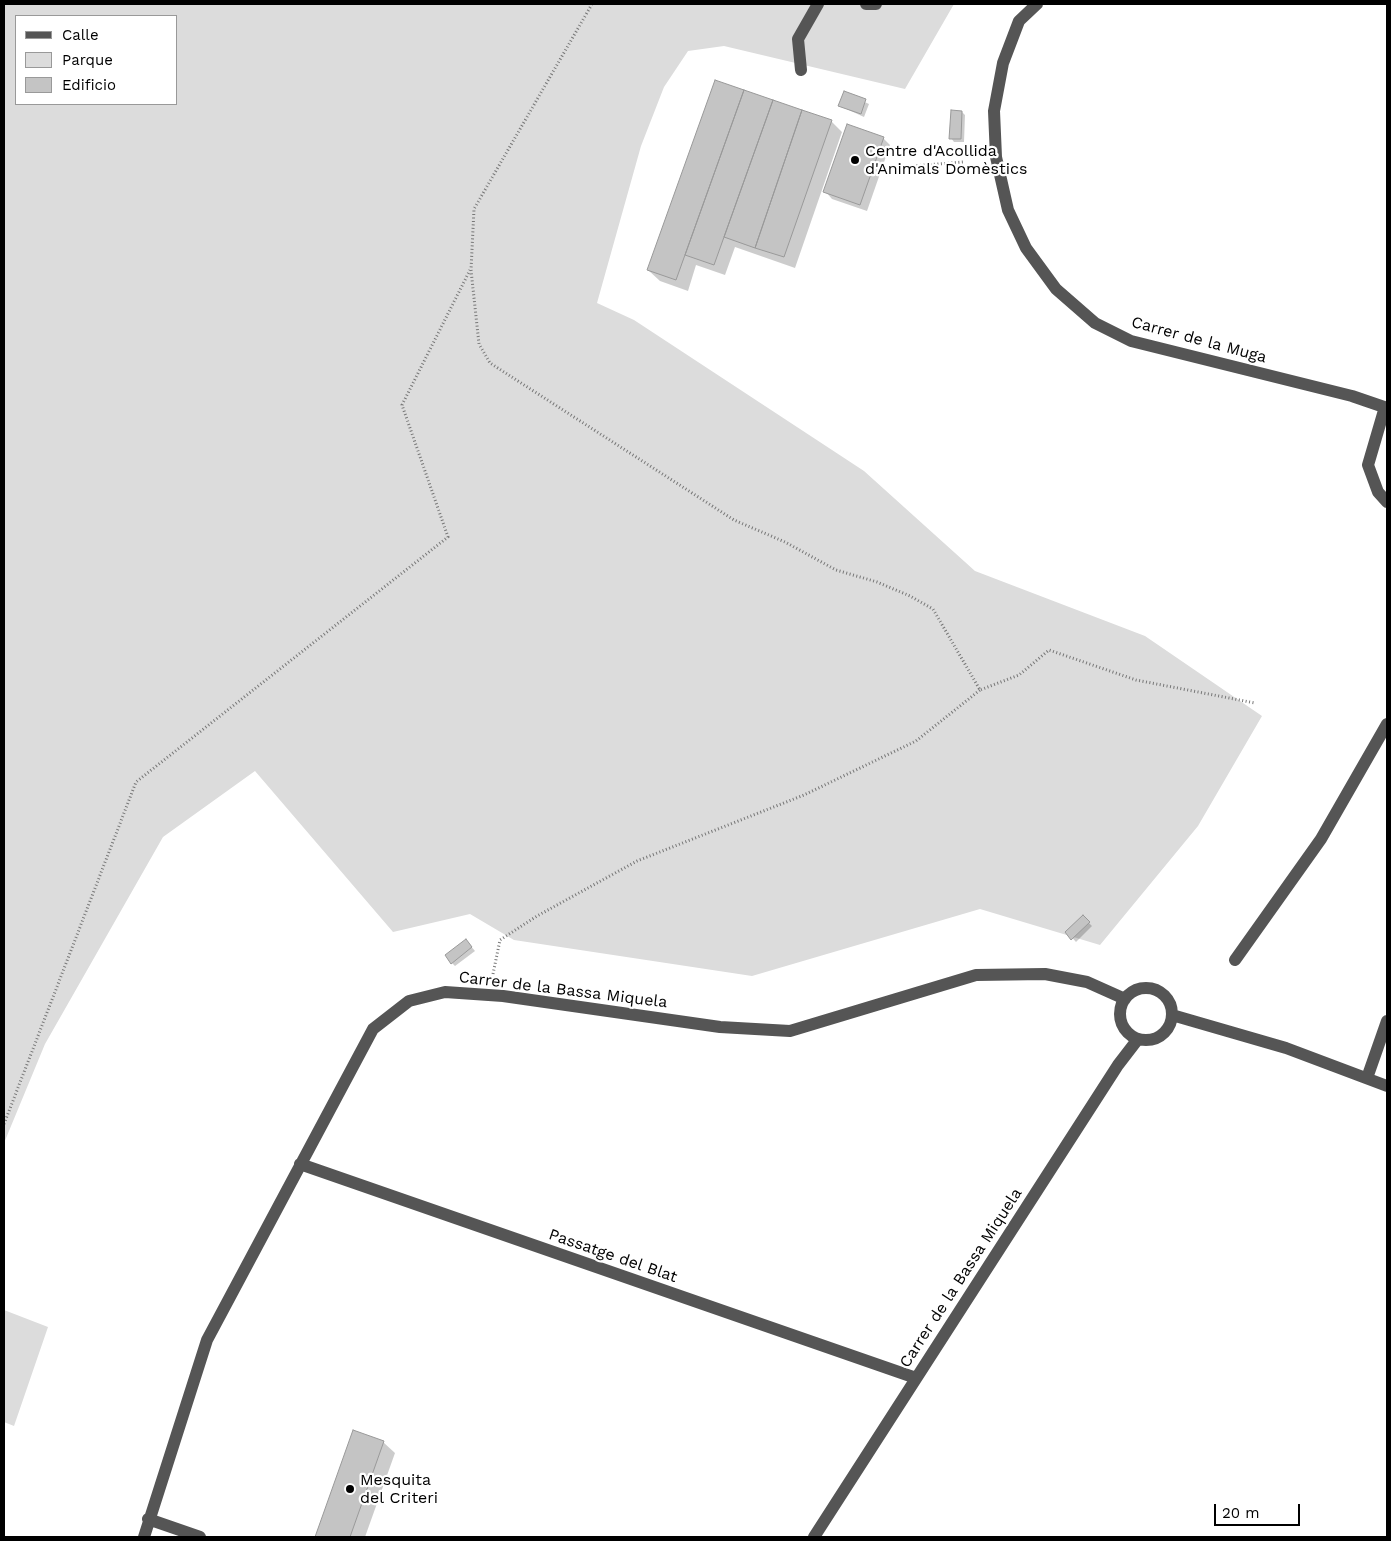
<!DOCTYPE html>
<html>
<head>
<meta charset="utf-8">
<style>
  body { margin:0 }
  #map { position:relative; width:1391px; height:1541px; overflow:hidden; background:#fff; font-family:"Work Sans",sans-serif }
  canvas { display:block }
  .frame { position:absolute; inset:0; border:5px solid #000; pointer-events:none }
  .legend { position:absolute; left:15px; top:15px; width:162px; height:90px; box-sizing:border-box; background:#fff; border:1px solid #999; margin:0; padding:6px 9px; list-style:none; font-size:15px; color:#000 }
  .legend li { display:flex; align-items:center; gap:10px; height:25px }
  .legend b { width:25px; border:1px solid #999 }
  .scale { position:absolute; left:1214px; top:1504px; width:86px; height:22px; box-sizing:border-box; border:2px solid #000; border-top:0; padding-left:6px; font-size:15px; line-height:18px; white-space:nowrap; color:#000; -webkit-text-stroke:4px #fff; paint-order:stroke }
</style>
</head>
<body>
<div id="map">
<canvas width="1391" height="1541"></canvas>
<div class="frame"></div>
<ul class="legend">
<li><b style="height:6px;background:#555"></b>Calle</li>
<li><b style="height:14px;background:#dcdcdc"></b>Parque</li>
<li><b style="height:14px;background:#c4c4c4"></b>Edificio</li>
</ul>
<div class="scale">20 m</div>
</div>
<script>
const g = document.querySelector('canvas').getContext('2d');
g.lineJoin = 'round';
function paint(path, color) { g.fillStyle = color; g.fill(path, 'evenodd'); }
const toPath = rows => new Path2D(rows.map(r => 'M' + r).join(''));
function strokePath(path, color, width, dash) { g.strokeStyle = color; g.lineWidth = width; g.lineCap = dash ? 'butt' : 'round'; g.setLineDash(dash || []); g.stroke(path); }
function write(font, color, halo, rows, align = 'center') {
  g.font = font + ' "Work Sans",sans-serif'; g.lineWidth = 4.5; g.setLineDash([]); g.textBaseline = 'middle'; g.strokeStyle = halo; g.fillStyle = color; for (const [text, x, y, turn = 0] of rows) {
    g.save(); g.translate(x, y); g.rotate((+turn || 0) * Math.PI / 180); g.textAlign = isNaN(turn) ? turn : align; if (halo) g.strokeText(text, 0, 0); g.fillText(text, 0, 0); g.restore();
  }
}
const green = toPath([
  [4,4,954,4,905,89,724,46,688,51,664,87,641,146,597,303,634,320,864,471,975,571,1145,636,1262,716,1198,826,1100,945,980,909,752,976,514,940,470,914,393,932,255,771,163,837,45,1044,4,1143],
  [16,16,176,16,176,104,16,104],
  [4,1310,48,1327,14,1426,4,1422]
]);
const shadow = toPath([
  [715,81,831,121,842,132,795,268,735,247,725,275,696,265,688,291,660,281,648,270],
  [845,93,869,104,864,117,840,106],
  [962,112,965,115,964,142,954,142,951,138],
  [883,138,890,145,867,211,832,199,825,191],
  [1083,917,1092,926,1076,942,1067,932],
  [469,944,475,951,455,966,452,963],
  [354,1432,383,1442,395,1453,365,1537,317,1537]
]);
const building = toPath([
  [715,80,744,90,676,280,647,270,715,80],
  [744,90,773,100,714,265,685,255,744,90],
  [844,91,866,99,861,114,838,106,844,91],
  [773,100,802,110,755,248,724,237,773,100],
  [802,110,832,120,784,257,755,248,802,110],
  [951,110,962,111,961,139,949,139,951,110],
  [847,124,884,137,860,205,823,192,847,124],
  [1083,915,1090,922,1071,940,1065,932,1083,915],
  [466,939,472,947,451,964,445,955,466,939],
  [353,1430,384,1441,350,1537,315,1537,353,1430]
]);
const path = toPath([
  [592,4,474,209,471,270,479,344,490,363,734,520,785,542,836,570,877,582,910,596,933,609,980,690,1019,675,1049,650,1136,680,1255,703],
  [913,166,963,162],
  [493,974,500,940,537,916,637,861,804,795,916,741,980,690],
  [4,1124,136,782,448,537,402,405,470,270]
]);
const minor = toPath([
  [866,4,876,4],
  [1037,4,1019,21,1003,63,994,111,996,157,1008,210,1026,248,1056,289,1095,323,1131,341,1352,396,1387,408],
  [801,70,798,39,818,4],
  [1385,407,1368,465,1378,492,1387,502],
  [1235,960,1321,839,1387,724],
  '1120 1014a26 26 0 1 1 52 0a26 26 0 1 1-52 0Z',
  [1172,1015,1286,1048,1387,1086],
  [1367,1078,1387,1021],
  [300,1164,916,1378],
  [148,1519,200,1537],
  [144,1537,207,1340,373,1029,409,1001,445,992,503,996,720,1027,790,1031,976,975,1045,974,1087,982,1125,999],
  [814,1537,1118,1065,1138,1039]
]);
const markers = [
  [855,160,5,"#000"],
  [350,1489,5,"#000"]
];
const poiNames = [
  ["Centre d'Acollida",865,151],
  ["d'Animals Domèstics",865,169],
  ["Mesquita",360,1480],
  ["del Criteri",360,1498]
];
const streetNames = [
  ["Carrer de la Muga",1199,340,15],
  ["Carrer de la Bassa Miquela",563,990,7],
  ["Passatge del Blat",613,1256,19],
  ["Carrer de la Bassa Miquela",961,1278,-57]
];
paint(green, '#dcdcdc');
paint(shadow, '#0003');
paint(building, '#c4c4c4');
strokePath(building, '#999', 1);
strokePath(path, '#777', 3, [1, 2.5]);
strokePath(minor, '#555', 12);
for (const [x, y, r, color] of markers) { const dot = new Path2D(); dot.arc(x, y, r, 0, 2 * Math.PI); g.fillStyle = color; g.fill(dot); strokePath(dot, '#fff', 2); }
write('16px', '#000', '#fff', poiNames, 'left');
write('16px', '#000', '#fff', streetNames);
</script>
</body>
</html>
